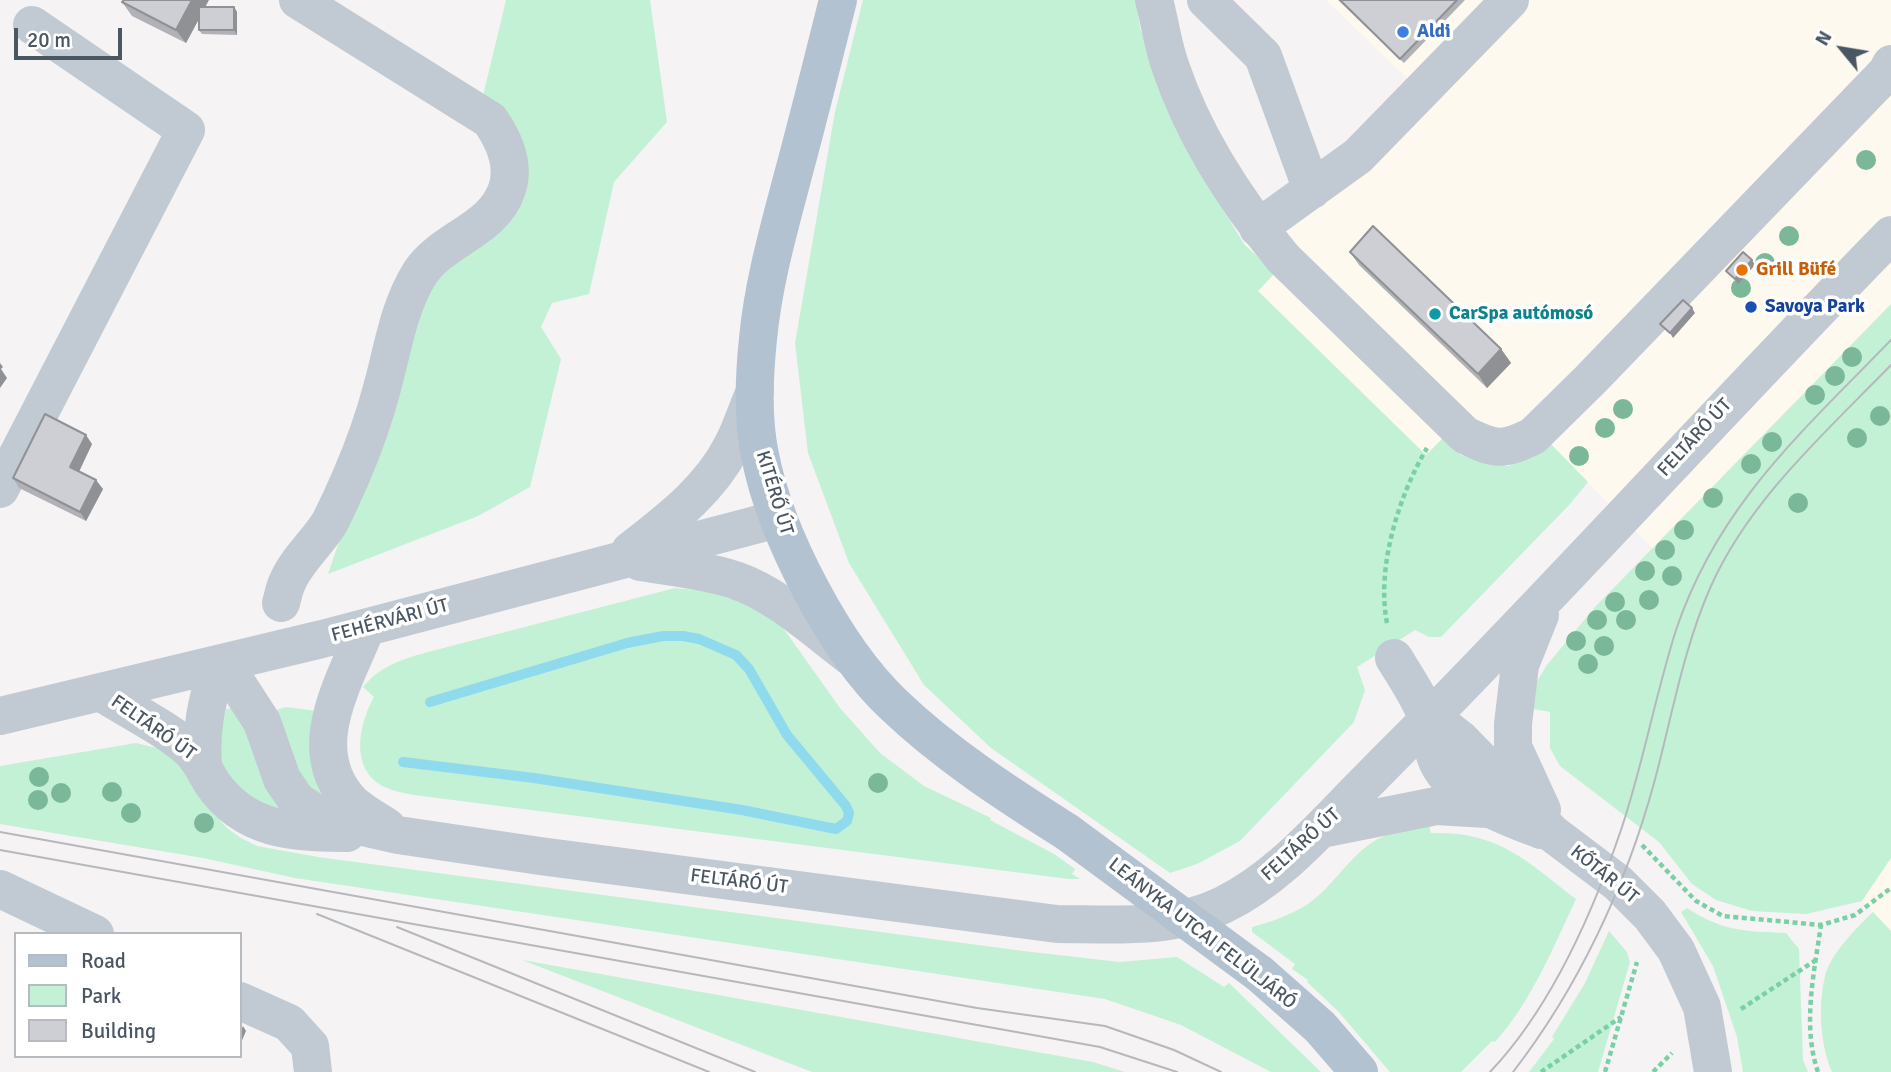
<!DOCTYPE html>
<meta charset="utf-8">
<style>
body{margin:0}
#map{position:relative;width:1891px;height:1072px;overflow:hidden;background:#f5f3f3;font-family:Signika,sans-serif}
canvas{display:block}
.legend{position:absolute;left:14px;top:932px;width:228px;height:126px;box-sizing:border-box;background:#fff;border:2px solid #b7bbc0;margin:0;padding:9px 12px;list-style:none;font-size:21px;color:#4a5661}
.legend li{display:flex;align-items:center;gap:14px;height:35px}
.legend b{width:35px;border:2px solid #b7bbc0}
.north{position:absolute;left:1807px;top:14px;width:70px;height:70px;-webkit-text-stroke:5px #fff;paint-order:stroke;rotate:300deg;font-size:19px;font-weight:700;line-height:28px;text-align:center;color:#4a5661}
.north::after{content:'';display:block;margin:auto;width:24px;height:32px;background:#4a5661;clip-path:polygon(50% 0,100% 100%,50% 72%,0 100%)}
.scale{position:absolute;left:14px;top:28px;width:108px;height:32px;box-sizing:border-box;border:4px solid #4a5661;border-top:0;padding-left:9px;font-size:21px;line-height:24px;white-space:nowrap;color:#4a5661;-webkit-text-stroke:5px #fff;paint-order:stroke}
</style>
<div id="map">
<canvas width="1891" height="1072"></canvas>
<ul class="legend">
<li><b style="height:9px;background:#b3c2d1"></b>Road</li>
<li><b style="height:19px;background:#c3f1d5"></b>Park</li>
<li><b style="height:19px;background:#cdcfd5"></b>Building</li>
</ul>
<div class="north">N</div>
<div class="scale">20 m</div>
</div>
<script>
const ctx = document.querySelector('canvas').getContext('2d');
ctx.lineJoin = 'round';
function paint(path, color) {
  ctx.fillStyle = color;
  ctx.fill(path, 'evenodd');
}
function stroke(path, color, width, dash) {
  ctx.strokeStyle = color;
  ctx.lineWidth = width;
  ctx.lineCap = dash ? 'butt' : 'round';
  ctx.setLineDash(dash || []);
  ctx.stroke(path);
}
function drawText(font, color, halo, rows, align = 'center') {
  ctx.font = font + ' Signika,sans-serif';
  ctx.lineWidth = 7;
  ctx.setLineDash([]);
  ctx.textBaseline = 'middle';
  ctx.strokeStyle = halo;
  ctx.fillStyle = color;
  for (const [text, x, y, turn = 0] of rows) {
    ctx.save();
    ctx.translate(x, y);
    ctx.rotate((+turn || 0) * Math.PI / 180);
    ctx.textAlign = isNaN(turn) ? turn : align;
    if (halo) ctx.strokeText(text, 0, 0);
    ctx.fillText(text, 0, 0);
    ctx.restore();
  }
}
const commercial = new Path2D(`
 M1326,0H1891V304L1653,549L1548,442L1508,466L1461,455H1426L1258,291L1244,244L1413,84Z
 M1891,858V931L1862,900Z`);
const green = new Path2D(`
 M506,0H650L667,122L614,182L589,294L552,303L541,327L561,359L530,487L478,516L328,574L428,283L517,190L482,100Z
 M863,0H1136L1140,28L1186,148L1244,244L1275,273L1258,291L1426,455L1443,438L1461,455L1508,466L1548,441L1588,482L1570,504L1441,637H1429L1415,630L1357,667L1365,690L1354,722L1240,841L1197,864L1170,873L991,748L924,685L849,563L808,453L795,343L835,112Z
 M1891,304V858L1862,901L1806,914L1752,911L1716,900L1692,884L1659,842L1560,766L1550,748V712L1528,708L1532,689L1547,665L1595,607Z
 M675,588L726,593L781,625L840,708L880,753L924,786L991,818L990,820L1054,854L1075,869L1072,874L1080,879H1069L414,795C405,793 396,792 387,788C349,772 358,726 374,697L363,687C381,665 405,658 432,651Z
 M286,707L317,711L324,802L300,777L273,711Z
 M232,708L237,711L290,814H263L223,769L218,742L226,709Z
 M136,743L165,750L177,758L210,809L227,828L241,838L257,846L318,857L1023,951L1120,962L1177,957L1224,987L1229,983L1321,1072H1271L1181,1025L1105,999L295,878L203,858L0,824V766Z
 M1428,822L1431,833C1499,831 1525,860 1576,899C1554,946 1530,1004 1495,1042L1492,1041L1461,1072H1390L1338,1011L1307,982L1308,980L1292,969L1295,964L1252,932V927C1271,922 1291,915 1308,904C1332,887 1347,860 1371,843C1388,832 1409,828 1428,822Z
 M1687,908C1724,932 1744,931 1786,933L1799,949L1803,1060L1808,1072H1743L1737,1037L1713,966L1681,912Z
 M1873,912L1891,931V1072H1832C1820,1044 1818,1006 1825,976C1830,955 1857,927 1873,912Z
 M1609,931L1627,952L1630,962L1598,1072H1529L1554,1039L1552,1037L1585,983Z
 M522,960L1093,1062L1125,1072H812Z`);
const stream = new Path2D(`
 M403,762L534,778L742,810L836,829L847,821L849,813L846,806L787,735L749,669L736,655L699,639L683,636H663L627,643L430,702`);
const path = new Path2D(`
 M1387,623C1376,567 1399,495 1427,448
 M1642,845L1696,901L1723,916L1821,925L1855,915L1891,888
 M1741,1009L1816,960
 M1541,1072L1621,1017
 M1605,1072L1637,962
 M1653,1072L1672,1053
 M1818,1072C1802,1026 1814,973 1821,925`);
const minor = new Path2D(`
 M1154,0C1160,22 1163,47 1171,68C1195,139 1236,201 1283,258L1465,435C1495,450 1503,451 1533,436L1590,380L1887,72L1891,64
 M1206,0L1263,56L1312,190
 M1258,228L1358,156L1510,0
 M0,489L186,130L32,25
 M630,551C668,521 709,491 732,446C741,429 747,409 755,391
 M640,562C672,567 704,570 735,580C778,595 815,630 851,657
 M281,603C283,597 284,589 287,583C295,562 318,542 330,522C337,508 344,493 350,479C363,449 374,419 382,388C393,349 398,308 420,273C442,239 494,230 507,189C515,165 504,140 490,120L298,0
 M1540,615L1520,665L1513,724V747L1542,810
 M366,628C344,683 301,751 352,803C362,812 376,820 387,827
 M1394,658C1405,676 1422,701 1428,721C1432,735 1431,749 1438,763C1457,800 1505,816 1541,830
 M217,665L238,685L262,722L282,779L297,801L323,818L398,835L540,856L1057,924C1112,924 1172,930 1223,905C1270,882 1307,843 1343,806C1372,776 1401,747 1430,718C1586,559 1735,394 1891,235
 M102,693C127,709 173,732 192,752C201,761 205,772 212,783C246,832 294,832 347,833
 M0,716L322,639L778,519
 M1427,720L1447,729L1461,740L1553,834L1618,883L1650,915L1676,950L1702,1007L1713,1072
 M203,764C200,727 208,700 217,665
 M1321,829L1436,806L1487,809
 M0,889L95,934
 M240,1001L289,1023L310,1046L313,1072`);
const major = new Path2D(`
 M838,0C823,60 808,120 792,179C778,232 763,285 758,339C754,377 752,418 760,455C775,534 835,649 893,704C945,754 1007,794 1067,832
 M1260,974L1320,1027L1359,1072`);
const tram = new Path2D(`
 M0,832L977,1008L1105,1026L1174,1050L1221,1072
 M0,850L1100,1047L1177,1072
 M317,914L709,1072
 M397,927L755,1072
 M1490,1072C1550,1009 1593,912 1621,830C1643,765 1655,696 1676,630C1718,505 1802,432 1891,340
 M1513,1072C1578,988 1626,886 1654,783C1672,717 1683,649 1711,586C1750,499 1826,432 1891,365`);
const majorBridge = new Path2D(`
 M1067,832L1260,974`);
const trees = [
 [1866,160],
 [1789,236],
 [1765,263],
 [1741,288],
 [1852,357],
 [1835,376],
 [1815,395],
 [1623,409],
 [1880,416],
 [1605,428],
 [1857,438],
 [1772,442],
 [1579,456],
 [1751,464],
 [1713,498],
 [1798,503],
 [1684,530],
 [1665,550],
 [1645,571],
 [1672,576],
 [1649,600],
 [1615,602],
 [1597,620],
 [1626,620],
 [1576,641],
 [1604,646],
 [1588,664],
 [39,777],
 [878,783],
 [112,792],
 [61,793],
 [38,800],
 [131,813],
 [204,823]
];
const wall = new Path2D(`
 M1338,0H1465L1404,63Z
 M122,2L205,7H234L237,12V35L202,34L199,30V19L186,43L132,16Z
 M1350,252L1501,349L1511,363L1487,388L1359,265Z
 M92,444L79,471L103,489L86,521L19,488L13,478Z`);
const shadedWall = new Path2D(`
 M192,0H209L186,43L176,30Z
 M234,7L237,12V35L234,30Z
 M1752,260L1755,265L1738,284L1735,279Z
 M1692,308L1695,313L1673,338L1670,333Z
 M1501,349L1511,363L1487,388L1478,374Z
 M0,363L3,367L1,369L7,378L0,388Z
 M86,435L92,444L77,476L70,467Z
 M96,480L103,489L86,521L80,512Z
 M243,1026L246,1031L240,1045V1033Z`);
const building = new Path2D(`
 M124,0H192L176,30L122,2Z
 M1340,0H1457L1400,59Z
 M199,7H234V30H199Z
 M1373,226L1501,349L1478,374L1350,252Z
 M1743,252L1752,260L1735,279L1726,271Z
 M1683,300L1692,308L1670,333L1660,324Z
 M45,414L86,435L70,467L96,480L80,512L13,478Z`);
const markers = [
 [1403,32,7,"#3f7fe0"],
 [1742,270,7,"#e8710a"],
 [1751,307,7,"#1a4fb4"],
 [1435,314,7,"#0f9aa8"]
];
const shopNames = [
 ["Aldi",1417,32]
];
const foodNames = [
 ["Grill Büfé",1756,270]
];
const transitNames = [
 ["Savoya Park",1765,307]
];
const cultureNames = [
 ["CarSpa autómosó",1449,314]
];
const streetNames = [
 ["FELTÁRÓ ÚT",1695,438,-47],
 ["KITÉRŐ ÚT",774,493,73],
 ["FEHÉRVÁRI ÚT",390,621,-15],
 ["FELTÁRÓ ÚT",153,728,35],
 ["FELTÁRÓ ÚT",1301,845,-42],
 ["KŐTÁR ÚT",1604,875,39],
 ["FELTÁRÓ ÚT",739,882,7],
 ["LEÁNYKA UTCAI FELÜLJÁRÓ",1202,934,38]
];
paint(commercial, '#fdf9ef');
paint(green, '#c3f1d5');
stroke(stream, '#90daee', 10);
stroke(path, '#7ad0a6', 4.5, [5, 3.5]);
stroke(minor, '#c1cad2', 38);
stroke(major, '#b3c2d1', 38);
stroke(tram, '#b5b8bd', 2);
stroke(majorBridge, '#b3c2d1', 38);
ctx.fillStyle = '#7bb799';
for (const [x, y] of trees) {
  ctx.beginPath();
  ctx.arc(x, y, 10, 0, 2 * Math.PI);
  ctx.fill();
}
paint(wall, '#b0b2b7');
paint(shadedWall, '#909195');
paint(building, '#cdcfd5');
stroke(building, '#909195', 2);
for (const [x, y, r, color] of markers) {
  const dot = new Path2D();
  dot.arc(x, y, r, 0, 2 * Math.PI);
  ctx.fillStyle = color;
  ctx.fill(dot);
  stroke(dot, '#fff', 2.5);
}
drawText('bold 19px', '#366cbe', '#fff', shopNames, 'left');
drawText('bold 19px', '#c56008', '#fff', foodNames, 'left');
drawText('bold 19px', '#164399', '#fff', transitNames, 'left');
drawText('bold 19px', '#0d838f', '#fff', cultureNames, 'left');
drawText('19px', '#4a5661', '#fff', streetNames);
</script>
